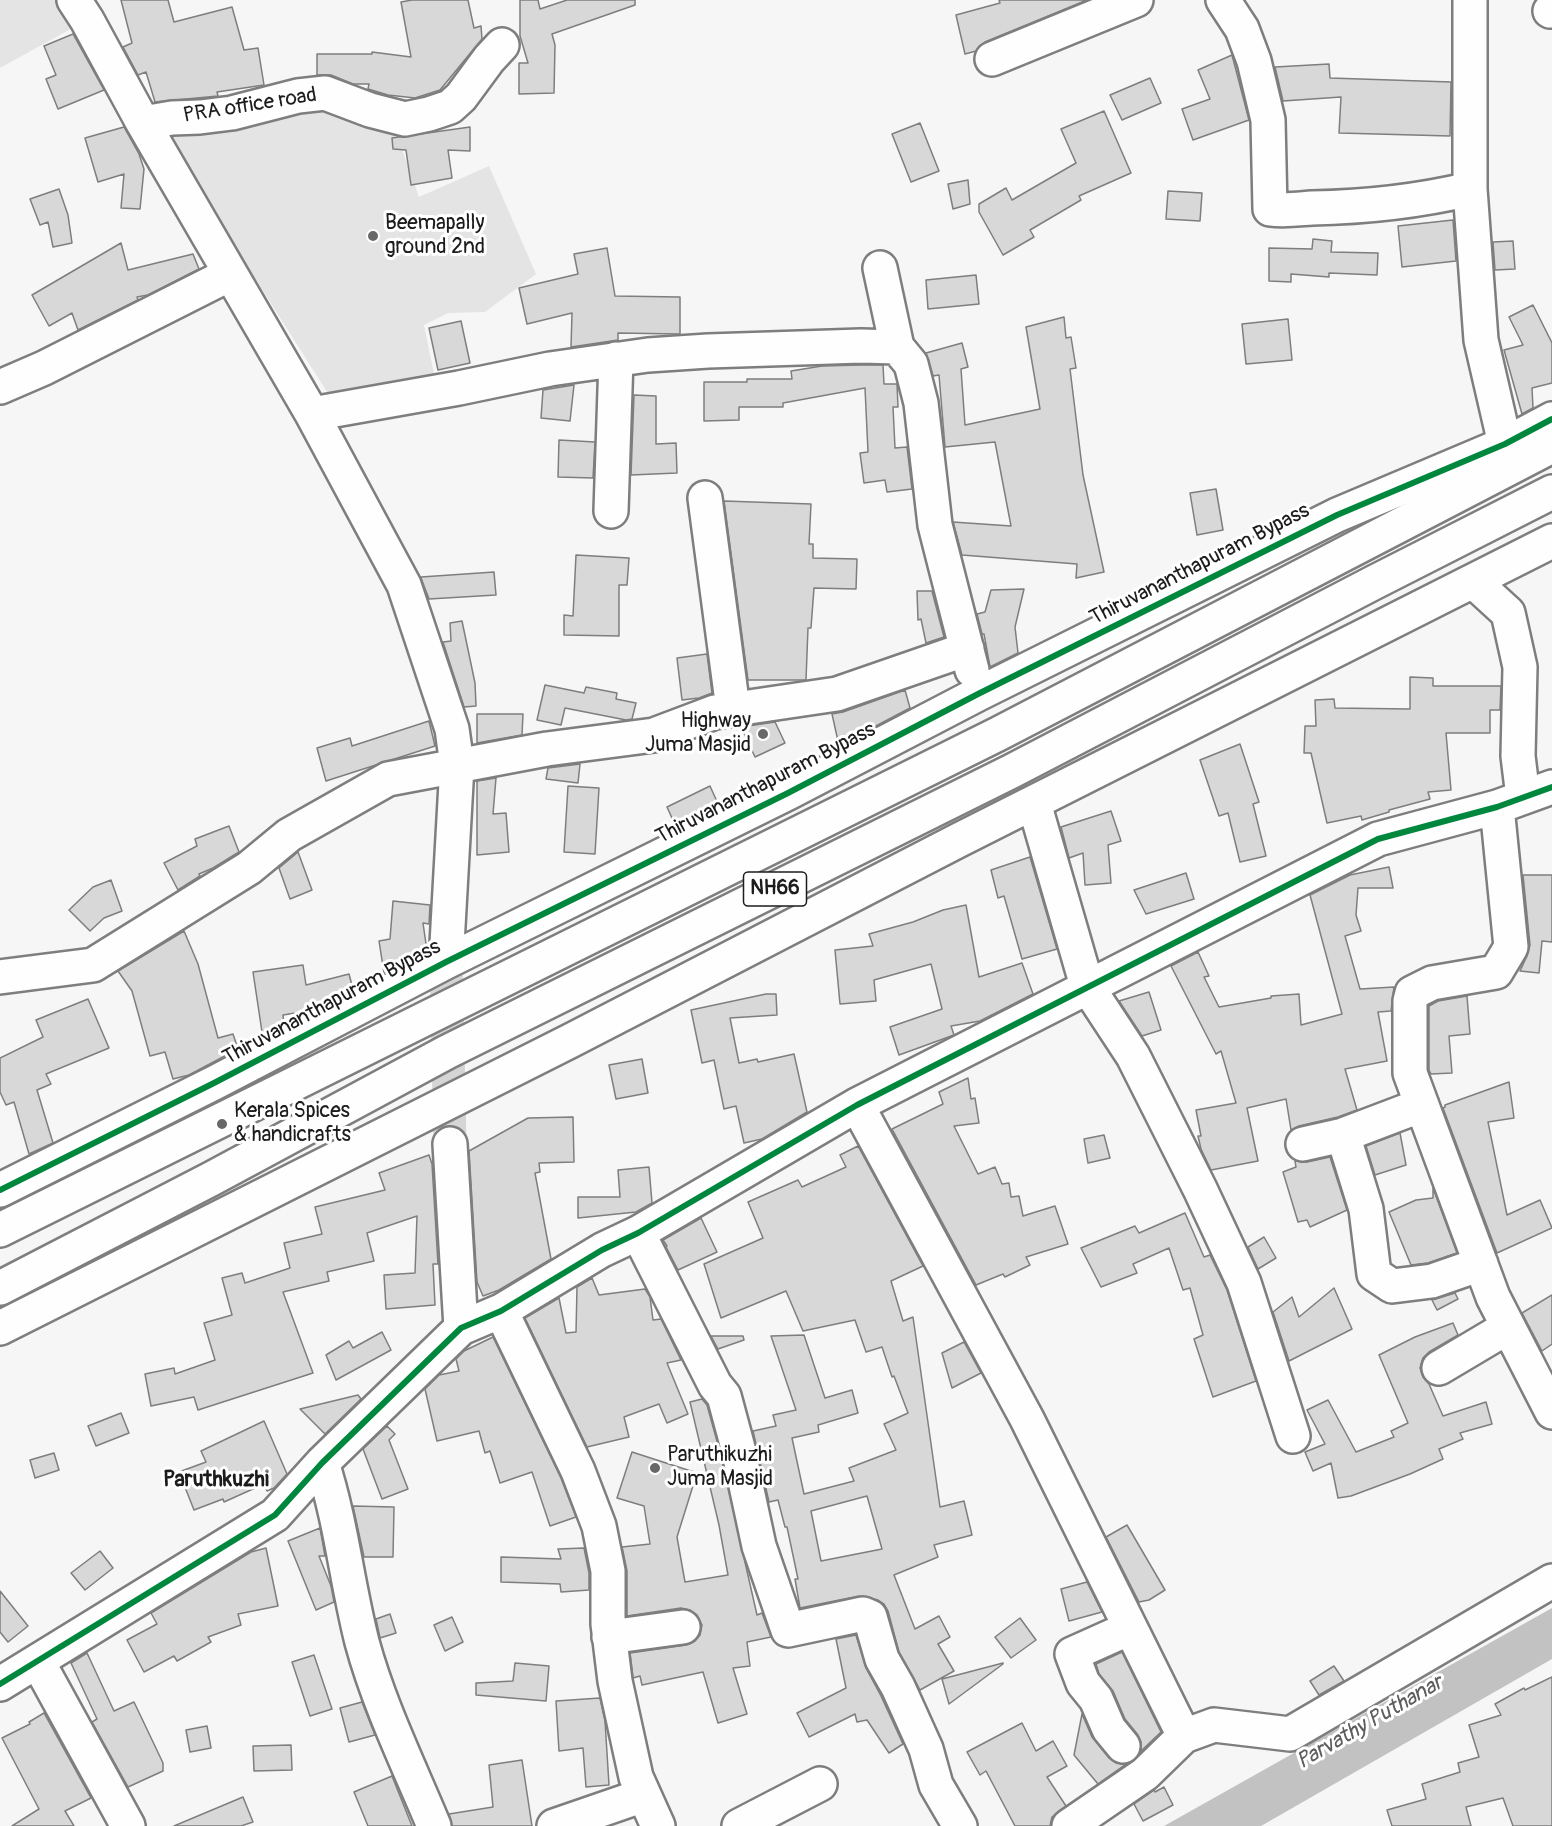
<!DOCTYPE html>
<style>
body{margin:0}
canvas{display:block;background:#f6f6f6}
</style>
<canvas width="1552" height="1826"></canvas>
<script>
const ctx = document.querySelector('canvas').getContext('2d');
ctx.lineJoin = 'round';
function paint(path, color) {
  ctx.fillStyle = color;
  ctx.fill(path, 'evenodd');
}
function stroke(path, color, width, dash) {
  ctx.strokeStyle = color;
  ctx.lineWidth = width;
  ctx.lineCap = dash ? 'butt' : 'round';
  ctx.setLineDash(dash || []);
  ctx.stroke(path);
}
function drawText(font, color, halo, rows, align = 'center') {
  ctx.font = font + ' Pangolin,sans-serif';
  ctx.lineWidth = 6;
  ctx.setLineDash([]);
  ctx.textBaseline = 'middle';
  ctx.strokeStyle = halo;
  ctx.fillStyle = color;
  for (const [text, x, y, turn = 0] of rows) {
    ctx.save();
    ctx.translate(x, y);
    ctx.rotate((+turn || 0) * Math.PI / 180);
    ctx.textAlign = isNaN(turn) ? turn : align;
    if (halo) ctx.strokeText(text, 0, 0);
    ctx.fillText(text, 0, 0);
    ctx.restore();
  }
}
const green = new Path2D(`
 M0,0H76L87,20L0,68Z
 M272,108L353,112L398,138L419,197L489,166L536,274L485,312L448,313L424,325L434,374L329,395L161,130Z`);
const water = new Path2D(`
 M1552,1608V1659L1261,1826H1164Z`);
const building = new Path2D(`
 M121,0H168L174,22L232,7L244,50L258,48L264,85L217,92L218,96L155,102L146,72L138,75L123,47L132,43Z
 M412,0H468L474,28L481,26L482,39L440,90L415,98L388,95L368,89L369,84H353L331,75H317V54H372V52L411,57L401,2Z
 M520,0H538L540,9L567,0H635V5L552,34L555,45L554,93L519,94V63H528L520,36Z
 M999,0H1087L985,42L976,51L965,54L956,15L1000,3Z
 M73,34L104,90L58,109L46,79L56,75L44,46Z
 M1232,55L1249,120L1193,140L1182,109L1210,99L1198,70Z
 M1329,64L1330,78L1451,82L1450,136L1339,133L1341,97L1283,101L1275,67Z
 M1150,78L1161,103L1122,120L1110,95Z
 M1104,111L1131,173L1079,196L1081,200L1030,230L1034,237L1003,255L979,212V204L1006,188L1012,200L1076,163L1061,129Z
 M920,123L939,171L911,182L892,134Z
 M124,127L139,154L144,169L140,209L121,208L124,174L98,182L85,138Z
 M470,127V151L448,150L452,178L411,185L406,150L393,149L392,138Z
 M968,180L970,204L953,209L948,184Z
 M59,189L68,215L72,243L53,247L48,222L40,225L30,199Z
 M1168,191L1202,193L1200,221L1166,219Z
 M1453,220L1456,261L1402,267L1398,226Z
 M1313,239L1332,241L1331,252L1378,253L1377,275L1329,273V277L1291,274V282L1269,281V248L1312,249Z
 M1513,241L1515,269L1495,270L1493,242Z
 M121,243L128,270L193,254L199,269L148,295L137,297L138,300L78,330L72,313L49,326L32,295Z
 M607,248L615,296L680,297V334L618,333V340L571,347L572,313L527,324L519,288L578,274L574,254Z
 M976,275L979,304L928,309L926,280Z
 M1533,305L1552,343V383L1532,388L1533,408L1522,414L1504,350L1523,345L1509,317Z
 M1064,317L1066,338L1071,337L1076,368L1070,369L1083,475L1104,572L1076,578L1077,564L962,555L953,522L1011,526L995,442L945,447L939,375L933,376L926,353L962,343L968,367L961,369L965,425L1040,409L1026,327Z
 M1288,319L1292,360L1246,364L1242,324Z
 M461,321L470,363L438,370L429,328Z
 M861,365H883L884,384H897L898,407H893L895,448L907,447L912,489L887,492L885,480L864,483L860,453L868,452L865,388L783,403V407H739V420L704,421V382H747V379H792L791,371L822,366Z
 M574,385L570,421L541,418L543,390Z
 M634,395L656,396V444L676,443L677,473L631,475Z
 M559,440L595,442L593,478L558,477Z
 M1216,489L1223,530L1197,535L1190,493Z
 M724,501L811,504L809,544H813V558L857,559L856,589L814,588L811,628H808L806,680H748Z
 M576,555L629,558L627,585H619V636L564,635V615L573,616Z
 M494,572L496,595L429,599L421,578V577Z
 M1024,589L1015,627L1018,653L990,667L984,634H982L977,614L985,612L991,590Z
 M917,591H932L944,637L926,643L921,619L918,620Z
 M462,621L475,683L476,706L464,707L443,642L451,641L450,623Z
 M707,654L712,693L699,698L682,700L677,658Z
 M1410,677L1433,678V686H1501L1500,710H1490V733H1446L1451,790L1428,792L1430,799L1389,810V812L1362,820L1361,816L1327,823L1311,753H1304L1305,726H1316L1315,700L1334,699L1335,708L1410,709Z
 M545,685L584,693L586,687L617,693L616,699L636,703L632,719L626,720L565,708L561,725L537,720Z
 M905,690L910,708L857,736L838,741L832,714L843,712Z
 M477,714H523L522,735L477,743Z
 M429,721L435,746L326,781L317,748L350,738L352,746Z
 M775,722L785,743L755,757L741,727Z
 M1240,744L1259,802L1253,804L1266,856L1240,862L1228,813L1219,816L1200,760Z
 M580,764L578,783L546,779L548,768Z
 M496,778L493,814L506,813L509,852L477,855V781Z
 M568,786L599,788L595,854L564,852Z
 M710,786L719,806L676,827L667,807Z
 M1111,811L1121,841L1108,845L1111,883L1085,885L1083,853L1069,858L1061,827Z
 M229,826L239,852L213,868L199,874L200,876L178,890L164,863L197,846L195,839Z
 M298,852L312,890L290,899L279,868Z
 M1030,857L1057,949L1022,959L1004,896L998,898L991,870Z
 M1389,867L1393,888H1358L1356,915L1361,931L1345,936L1360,989L1394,987L1391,1011L1378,1012L1387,1061L1345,1069L1357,1110L1338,1117L1299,1126L1291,1130L1286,1099L1247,1108L1258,1161L1211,1170L1201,1149L1198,1136H1201L1196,1110L1236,1103L1221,1051L1216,1054L1171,966L1198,952L1209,976L1204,977L1219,1007L1271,998V996L1299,994L1301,1025L1342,1014L1310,895L1350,875Z
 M1186,873L1194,899L1146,914L1134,890Z
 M1523,875H1552V942L1542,941L1539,973L1520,971L1527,956L1530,945Z
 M111,880L122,911L104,918L90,931L69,910L93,887Z
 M393,901L430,905L429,924L423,923L427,951L417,956L408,957L409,960L384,973L379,941L390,939Z
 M966,905L979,977L1022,963L1033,994L980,1021L951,1026L954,1035L899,1055L890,1027L942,1009L931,964L874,980L876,1001L840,1004L835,950L873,946L869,934L913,922L943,910Z
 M184,931L198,964L218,1038L233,1034L238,1049L189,1075L173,1079L165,1052L150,1056L132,991L118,971Z
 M303,965L306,985L349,974L353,989L314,1010L283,1015L284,1025L275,1030L262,1032L253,972Z
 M1149,992L1161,1030L1142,1036L1119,1001Z
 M766,994H776L777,1015L730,1018L739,1063L757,1059L758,1062L794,1054L807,1112L762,1139L744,1143L736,1106L724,1109L714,1060L702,1063L691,1010Z
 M1467,996L1470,1034L1449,1036L1452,1073L1431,1074L1429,1070V1006L1438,1001Z
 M88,999L109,1048L46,1074L51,1084L37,1090L53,1143L29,1154L14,1102L6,1105L0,1092V1058L43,1037L36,1020Z
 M642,1059L648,1093L616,1099L609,1065Z
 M968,1078L971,1099L975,1098L979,1123L954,1126L978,1174L995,1167L1002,1184L1009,1183L1011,1197L1019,1196L1023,1216L1055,1206L1068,1244L1026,1257L1030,1265L1005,1277L1003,1274L976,1285L892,1129L943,1104L939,1092Z
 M1509,1082L1514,1118L1488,1122L1507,1215L1540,1200L1552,1228L1497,1253L1443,1108L1445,1107V1105Z
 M573,1117L574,1162L539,1163L540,1172L535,1173L551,1259L499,1290L483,1296L477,1282L469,1151L528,1118Z
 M1400,1133L1406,1165L1375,1175L1366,1146Z
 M1104,1135L1110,1158L1088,1163L1084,1139Z
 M858,1146L923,1266L891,1281L903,1321L913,1317L940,1507L964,1501L972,1535L934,1545L938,1557L894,1575L915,1629L939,1616L950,1637L938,1644L954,1671L920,1690L899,1652L888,1611L884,1604L878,1600L859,1596L800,1608L795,1579H798L787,1527H785L778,1500L769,1502L753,1431L776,1426L773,1415L796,1410L771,1336L804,1335L825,1398L852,1390L858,1413L818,1425L819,1432L792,1438L804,1494L854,1481L849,1468L896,1450L884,1424L908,1413L894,1376L892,1377L882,1347L866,1352L855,1320L803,1331L786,1291L721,1318L704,1264L763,1238L748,1202L798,1180L802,1187L846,1167L840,1155ZM867,1496L882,1549L821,1561L811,1511Z
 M429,1155L432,1164L438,1264H433L435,1305L386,1309L384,1275L415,1273L417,1216L367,1233L374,1261L327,1272L329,1281L283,1292L313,1373L198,1410L194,1397L151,1406L145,1374L174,1368L175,1374L215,1360L204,1323L232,1315L222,1278L242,1273L245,1283L290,1268L284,1243L322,1234L315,1207L385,1190L379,1173Z
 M1330,1157L1347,1210L1310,1227L1307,1220L1298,1222L1283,1172L1296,1167L1295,1161L1307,1162Z
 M649,1167L652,1203L636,1212L578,1218V1197H620L618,1170Z
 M1433,1188L1457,1253L1428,1263L1411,1265L1389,1212L1416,1200L1433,1198Z
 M1185,1213L1204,1257L1210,1255L1227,1290L1256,1381L1213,1397L1194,1339L1203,1335L1190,1288L1183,1290L1169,1248L1133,1264L1137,1273L1101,1287L1081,1248L1135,1226L1139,1233Z
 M701,1218L717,1252L678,1270L666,1247L667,1246L663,1240Z
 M1264,1237L1276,1258L1258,1269L1248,1247Z
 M592,1278L599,1295L645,1289L650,1297L653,1320L661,1319L681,1360L667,1363L688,1414L667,1423L659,1404L624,1417L629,1437L587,1447L525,1318L559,1298L566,1333L576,1332L577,1287Z
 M1334,1288L1352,1329L1289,1361L1273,1312L1292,1297L1299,1317Z
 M1455,1293L1458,1299L1437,1310L1432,1300Z
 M1552,1295V1344L1542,1351L1522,1313Z
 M1453,1323L1458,1335L1429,1352L1423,1358L1420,1368L1423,1377L1429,1384L1443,1416L1486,1402L1492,1424L1460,1433L1463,1439L1439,1449L1443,1459L1410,1474L1351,1496L1338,1498L1331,1463L1313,1471L1305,1452L1325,1444L1307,1410L1328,1400L1356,1452L1394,1437L1391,1431L1408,1423L1379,1355L1415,1337Z
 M382,1332L391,1350L336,1380L326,1355L349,1341L353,1348Z
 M711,1336H743L744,1340L718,1349Z
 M493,1337L561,1478L576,1517L550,1526L532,1472L500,1483L490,1451L485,1453L479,1431L437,1441L425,1389L439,1375L459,1371L456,1359L464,1351Z
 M964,1342L981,1373L952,1388L942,1353Z
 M358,1395L361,1399L325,1434L300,1409Z
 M702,1399L707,1405L720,1452L757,1615L762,1613L771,1637L747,1642L750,1666L733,1668L747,1714L718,1723L703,1672L642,1685L640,1676L633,1678L630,1653L686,1645L695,1641L700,1635L702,1625L697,1615L690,1610L681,1608L627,1616V1571L622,1547L650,1544L644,1506L617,1498L632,1452L697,1473L677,1537L685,1582L728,1575L719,1525L690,1402Z
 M121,1413L129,1433L96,1446L88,1426Z
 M264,1421L287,1474L274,1488L267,1491L264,1484L224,1502L223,1499L194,1510L179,1472L206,1462L201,1451Z
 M387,1426L395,1434L389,1440L408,1489L382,1499L363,1449Z
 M54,1453L59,1470L35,1478L30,1460Z
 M353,1506L394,1507L393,1557H364Z
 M1127,1525L1165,1590L1149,1600L1139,1602L1106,1537Z
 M320,1528L325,1556H319L331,1586L334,1602L316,1610L288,1541Z
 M266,1548L278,1606L238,1614L241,1625L208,1637L211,1642L177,1661L174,1656L144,1672L127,1640L157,1624L151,1613L251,1552Z
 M584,1548L589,1573V1590L561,1592L560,1584L501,1582V1557L561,1559L558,1549Z
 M100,1551L113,1568L85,1590L71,1573Z
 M1087,1582L1102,1612L1069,1621L1061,1589Z
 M0,1591L28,1626L8,1642L0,1632Z
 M390,1614L396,1633L380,1638L376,1619Z
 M452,1617L463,1642L445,1651L434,1625Z
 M1020,1618L1036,1640L1011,1658L995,1637Z
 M856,1635L866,1668L881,1696L903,1744L889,1753L867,1720L857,1722L855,1714L809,1737L797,1713L846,1688L836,1639Z
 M1122,1652L1161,1732L1141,1751V1742L1138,1735L1125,1719L1113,1691L1099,1674L1096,1664Z
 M87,1653L114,1711L134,1702L163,1763V1771L128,1787L92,1722L97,1719L71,1663Z
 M314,1655L332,1709L310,1716L292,1662Z
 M515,1663L549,1666L546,1701L476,1695V1683L513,1681Z
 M1003,1663V1664L949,1704L942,1679Z
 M1334,1666L1344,1681L1319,1695L1310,1681Z
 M1552,1677V1826H1513L1503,1798L1466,1807L1471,1826H1392L1387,1810L1426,1799L1422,1784L1460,1772L1458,1763L1479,1757L1469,1725L1501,1715L1495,1704L1524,1688L1525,1690Z
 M600,1698L605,1721L609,1785L586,1787L583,1748L559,1751L556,1701Z
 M362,1702L375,1735L349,1742L340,1708Z
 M44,1713L91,1798L65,1811L74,1826H12L39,1809L2,1738L30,1724L29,1722Z
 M1082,1714L1092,1737L1109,1758L1116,1763L1126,1764L1098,1784L1074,1755Z
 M1022,1723L1036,1751L1053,1741L1067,1766L1047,1777L1066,1806L1052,1817L1050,1826H1015L986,1771L980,1775L967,1752Z
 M207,1726L211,1748L190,1752L186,1730Z
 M291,1745L292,1770L254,1771L253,1746Z
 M522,1760L532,1826H452L449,1814L493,1807L489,1765Z
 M392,1776L412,1826H368L354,1792Z
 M1164,1787L1173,1805L1143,1821L1134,1804L1154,1790L1155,1792Z
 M243,1797L253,1822L241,1826H174Z`);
const minorTunnel = new Path2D(`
 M446,962L450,1144`);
const minor = new Path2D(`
 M74,0L87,20L143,123L312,414L404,585L452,729L457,765L446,962
 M1223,0L1242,29L1254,61L1268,120L1270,209C1284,211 1298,209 1312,208C1365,207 1419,201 1470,189L1481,340L1505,444
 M1470,0V189
 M1550,11L1552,10
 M992,59L1136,0
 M143,123L172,118L200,117L232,113L298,96L325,93L370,110L405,119L429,114L450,107L461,97L489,59L502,45
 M880,268L897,347
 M0,387L44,368L230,274
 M312,414L459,388L550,369L648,355L708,351L861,346L897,347L911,364L921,403L935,525L972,670
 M705,498L733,709
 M611,511L616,359
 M1473,581L1508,613L1520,667L1518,756L1523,797
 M1034,803L1087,986L1133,1056L1200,1189L1244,1283L1293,1436
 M1497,807L1511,947L1496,972L1432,983L1412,993L1410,1001V1073L1493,1297L1552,1412
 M0,977L93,965L249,868L289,835L388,779L547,749L654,735L715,712L837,694L967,649
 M857,1105L1027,1419L1184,1736L1214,1725L1290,1734L1552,1581
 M1343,1135L1366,1209L1374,1274L1392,1286L1432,1281L1481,1264
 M450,1144L461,1328
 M1303,1144L1343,1135L1422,1105
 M0,1190L214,1083L446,962L788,793L978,694L1337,515L1505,444L1552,419
 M638,1233L715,1385L724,1396L738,1448L759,1546L788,1630L863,1614L870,1617L882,1659L898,1687L926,1749L936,1785L960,1826
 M501,1311L578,1471L599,1526L608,1571V1624L615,1681L636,1777L658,1826
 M0,1328L570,1041L959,840L1552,541
 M1439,1368L1508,1327
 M322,1463C341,1521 347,1583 362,1642C379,1705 409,1766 434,1826
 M609,1637L683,1627
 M38,1662L128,1826
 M0,1684L275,1515L322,1463L461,1328L501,1311L602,1250L638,1233L857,1105L1378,839L1497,807L1552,787
 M1123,1746L1109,1729L1096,1699L1083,1683L1072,1654L1130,1628
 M554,1826L644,1795
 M739,1826L820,1784
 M1069,1826L1145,1774L1184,1736`);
const highway = new Path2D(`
 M0,1230L998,734L1552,446
 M0,1288L211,1179L447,1052L1012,771L1373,583L1552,492`);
const cycleway = new Path2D(`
 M0,1190L214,1083L446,962L788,793L978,694L1337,515L1505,444L1552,419
 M0,1684L275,1515L322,1463L461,1328L501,1311L602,1250L638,1233L857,1105L1378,839L1497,807L1552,787`);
const markers = [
 [373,236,6,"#686868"],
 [763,734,6,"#686868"],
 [222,1124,6,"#686868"],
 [655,1468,6,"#686868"]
];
const shields = [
 [775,889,63]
];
const shieldNames = [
 ["NH66",775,889]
];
const streetNames = [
 ["PRA office road",250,106,-9],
 ["Thiruvananthapuram Bypass",1200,565,-27],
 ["Thiruvananthapuram Bypass",766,784,-27],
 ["Thiruvananthapuram Bypass",332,1003,-28]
];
const poiNames = [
 ["Beemapally",385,224],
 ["ground 2nd",385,248],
 ["Highway",751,722,"right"],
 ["Juma Masjid",751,746,"right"],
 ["Kerala Spices",234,1112],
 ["& handicrafts",234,1136],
 ["Paruthikuzhi",667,1456],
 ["Juma Masjid",667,1480]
];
const neighbourhoodNames = [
 ["Paruthkuzhi",216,1480]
];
const waterNames = [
 ["Parvathy Puthanar",1370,1723,-30]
];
paint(green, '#e4e4e4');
paint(water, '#c2c2c2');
paint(building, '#d8d8d8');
stroke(building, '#7e7e7e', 1.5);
stroke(minorTunnel, '#d5d5d5', 33, [33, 16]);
stroke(minor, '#7e7e7e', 38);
stroke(highway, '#7e7e7e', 38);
stroke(minor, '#fefefe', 33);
stroke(highway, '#fefefe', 33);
stroke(cycleway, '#00873e', 6);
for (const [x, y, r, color] of markers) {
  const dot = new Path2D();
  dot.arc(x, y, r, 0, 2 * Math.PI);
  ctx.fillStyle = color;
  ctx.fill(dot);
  stroke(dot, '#fff', 2);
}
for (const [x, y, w] of shields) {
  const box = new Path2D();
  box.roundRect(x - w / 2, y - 17, w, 34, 4.5);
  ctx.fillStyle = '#fff';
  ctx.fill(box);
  stroke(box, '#1c1c1c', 1.5);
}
drawText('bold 20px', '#1c1c1c', null, shieldNames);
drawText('21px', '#1c1c1c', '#fff', streetNames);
drawText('21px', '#1c1c1c', '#fff', poiNames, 'left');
drawText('bold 22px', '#1c1c1c', '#fff', neighbourhoodNames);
drawText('italic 22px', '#5d5d5d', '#fff', waterNames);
</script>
